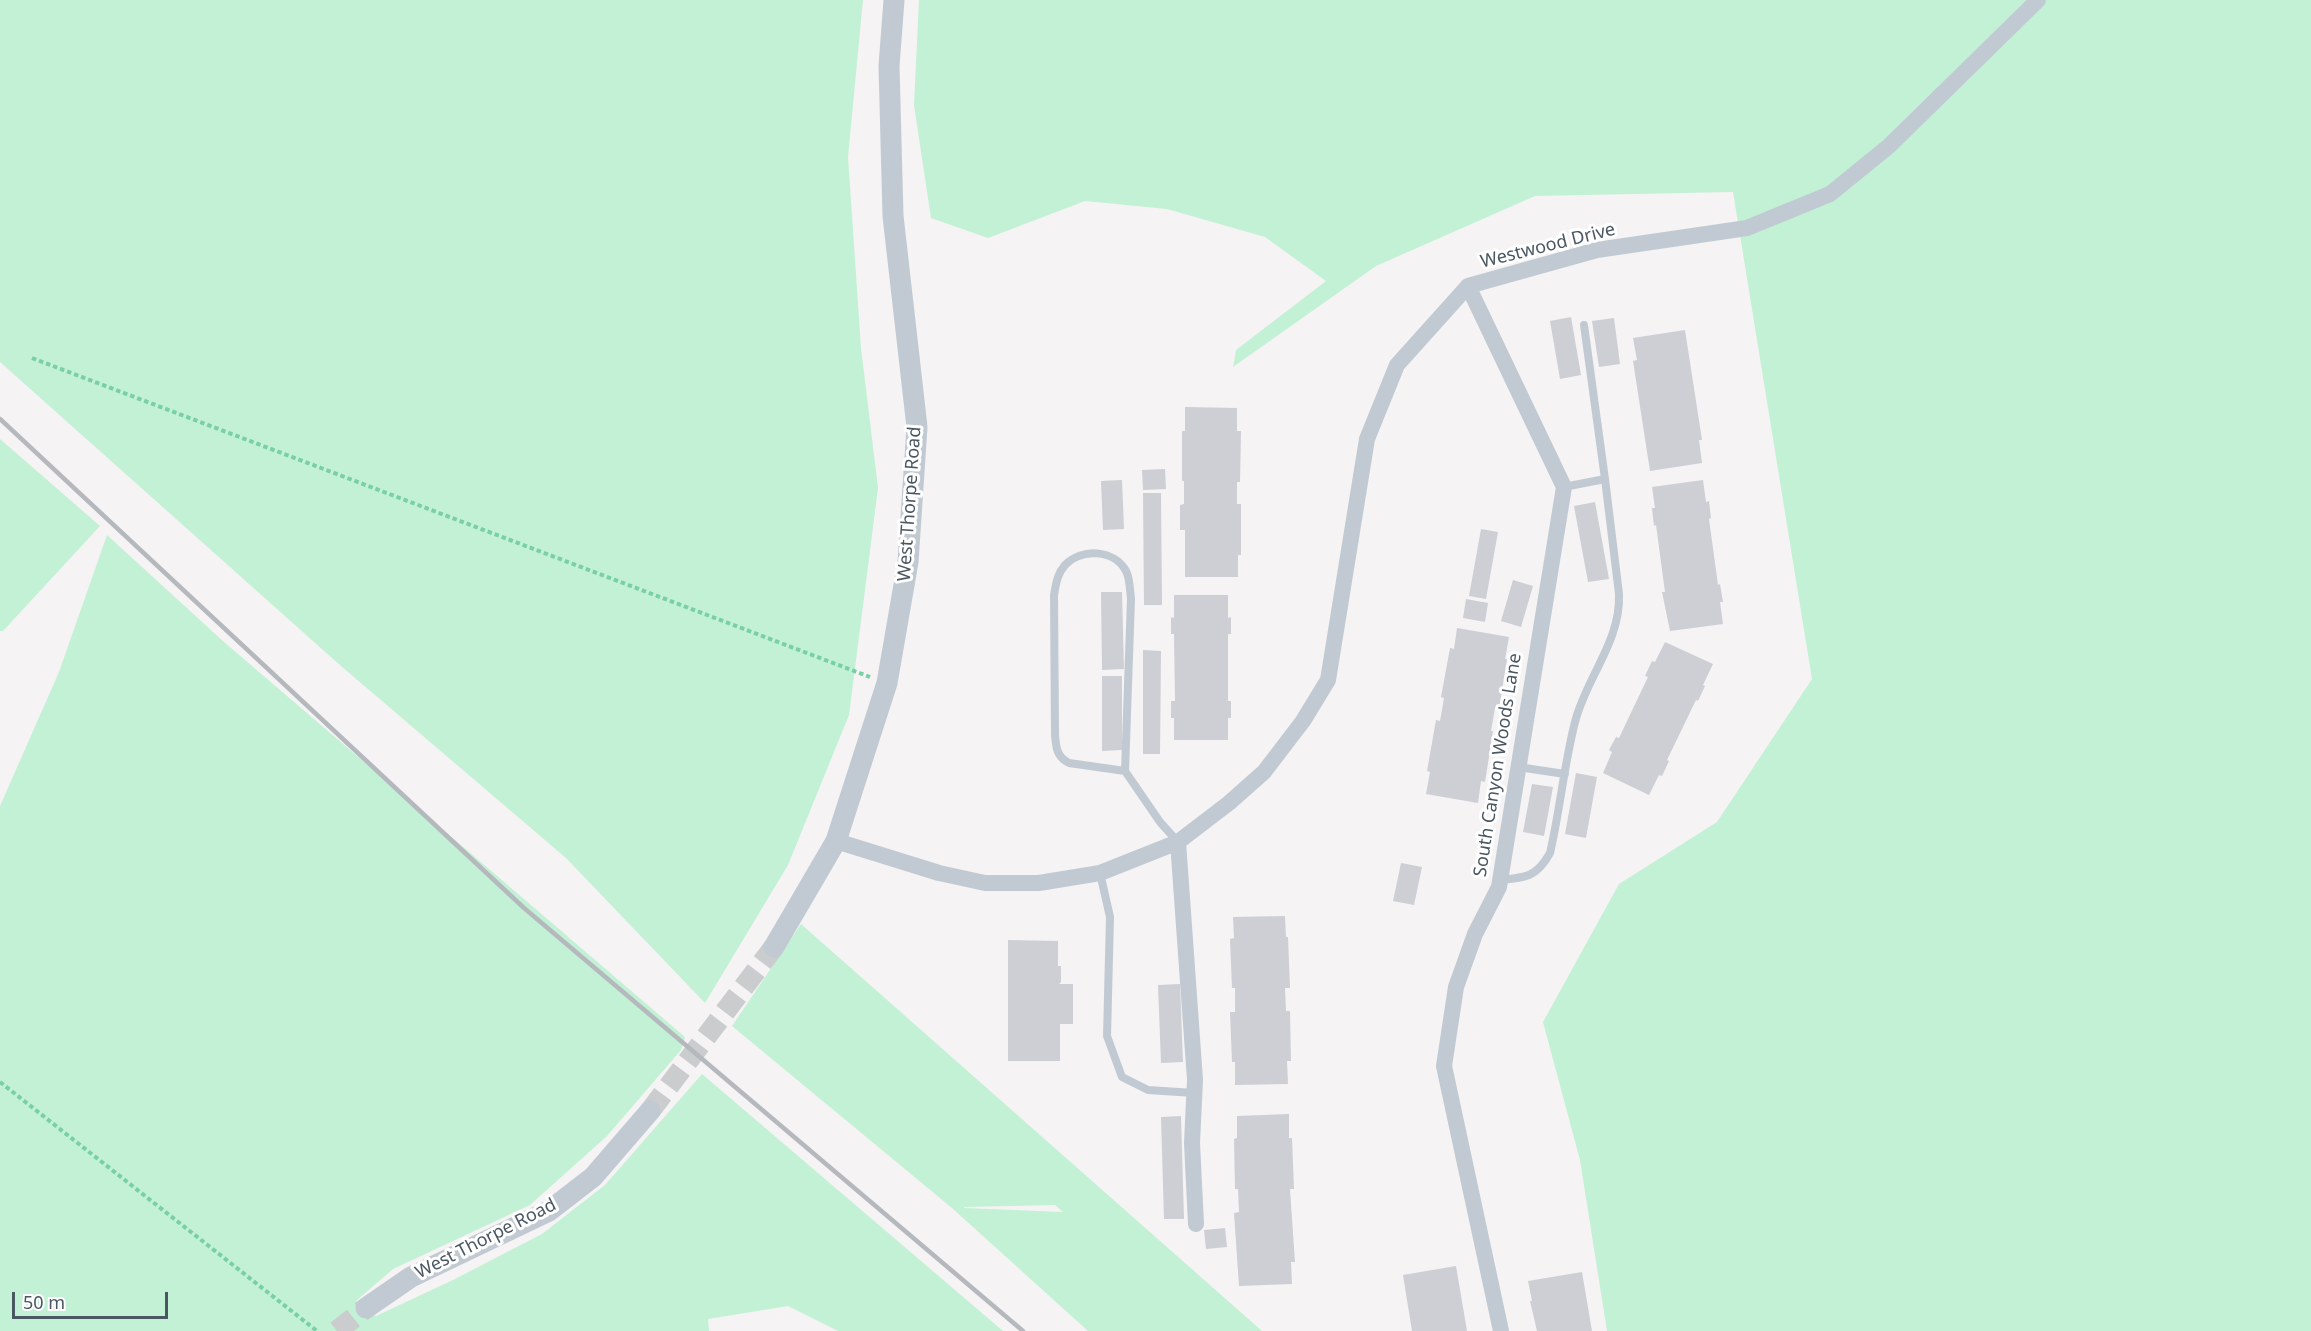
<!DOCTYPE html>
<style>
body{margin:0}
#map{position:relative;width:2311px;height:1331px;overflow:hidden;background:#f5f3f3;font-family:"Noto Sans",sans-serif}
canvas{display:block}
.scale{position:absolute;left:12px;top:1292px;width:156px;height:27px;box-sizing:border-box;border:3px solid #4a5661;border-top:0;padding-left:8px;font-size:18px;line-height:21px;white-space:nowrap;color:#4a5661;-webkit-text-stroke:4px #fff;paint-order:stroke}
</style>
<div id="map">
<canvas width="2311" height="1331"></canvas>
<div class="scale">50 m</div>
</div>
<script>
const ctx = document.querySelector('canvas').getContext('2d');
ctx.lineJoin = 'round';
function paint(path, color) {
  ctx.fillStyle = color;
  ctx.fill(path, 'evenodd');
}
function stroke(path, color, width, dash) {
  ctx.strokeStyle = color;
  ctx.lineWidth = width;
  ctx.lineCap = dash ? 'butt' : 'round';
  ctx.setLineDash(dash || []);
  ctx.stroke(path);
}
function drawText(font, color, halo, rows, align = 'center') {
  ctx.font = font + ' "Noto Sans",sans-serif';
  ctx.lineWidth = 6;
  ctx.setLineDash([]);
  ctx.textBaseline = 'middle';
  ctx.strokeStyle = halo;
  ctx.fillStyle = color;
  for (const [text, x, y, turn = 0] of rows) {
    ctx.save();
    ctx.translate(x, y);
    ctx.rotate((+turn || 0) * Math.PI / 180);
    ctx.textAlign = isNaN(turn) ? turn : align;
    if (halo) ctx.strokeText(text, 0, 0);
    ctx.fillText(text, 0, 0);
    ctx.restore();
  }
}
const green = new Path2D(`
 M0,0H863L848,157L861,348L878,488L849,715L788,865L705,1003L566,858L341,666L0,362Z
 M919,0H2311V1331H1607L1580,1160L1543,1022L1619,884L1717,822L1812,679L1733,192L1535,196L1376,266L1233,367L1236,350L1326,281L1265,237L1167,209L1085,201L988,238L931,218L914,105Z
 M0,439L100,526L3,631H0Z
 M107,535L224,642L685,1037L681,1050L607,1136L530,1205L393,1269L356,1301L376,1316L453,1280L542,1234L605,1185L702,1074L1003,1331H838L788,1306L708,1319L709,1331H0V806L59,672Z
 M801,924L1262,1331H1088L952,1208L732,1026ZM1055,1205L1063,1212L964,1208V1207Z`);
const building = new Path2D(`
 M1571,317L1581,375L1560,379L1550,321Z
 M1614,318L1620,364L1599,367L1592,321Z
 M1685,330L1702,440H1699L1702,463L1650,471L1633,361L1637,360L1633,338Z
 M1185,407L1237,408V431H1241L1240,482H1237V504H1241V555H1238V577H1185V530H1180V505L1184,504V481H1182V431H1185Z
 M1165,469L1166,489L1143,490L1142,470Z
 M1122,480L1124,529L1103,530L1101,481Z
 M1703,480L1706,502L1709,501L1711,518L1709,519L1718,585L1720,584L1723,602H1720L1723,624L1670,631L1662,592H1665L1656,525L1654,526L1652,508H1655L1652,487Z
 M1143,493H1161L1162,605H1144Z
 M1595,502L1609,579L1588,582L1574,506Z
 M1481,529L1498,532L1486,599L1469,596Z
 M1513,580L1533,586L1521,627L1501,621Z
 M1101,592H1122L1124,669L1102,670Z
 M1174,595H1228V618L1231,617V634H1228V701H1231V718H1228V740H1174V718H1171V701H1175L1174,634H1171V617L1174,618Z
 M1466,599L1488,603L1485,622L1463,618Z
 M1457,628L1509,637L1505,659H1507L1499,709L1495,708L1491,731H1493L1485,782L1481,781L1478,803L1426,794L1430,772L1427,771L1436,720L1440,721L1444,698L1441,697L1450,648L1454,649Z
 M1665,642L1713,664L1703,685L1705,686L1698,701L1696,700L1667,760L1669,761L1662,776L1659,775L1649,795L1603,773L1612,752L1609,750L1616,737L1619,738L1648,677L1645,676L1652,661L1655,662Z
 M1143,650L1161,651L1160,754H1143Z
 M1102,676H1122V750L1102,751Z
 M1576,773L1597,777L1586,838L1565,834Z
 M1532,784L1553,787L1544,836L1523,832Z
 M1401,863L1422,867L1414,905L1393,901Z
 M1285,916L1286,937H1288L1290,988H1285L1286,1011H1290L1291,1061H1287L1288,1084L1235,1085V1062H1232L1230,1012H1235V988H1232L1230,939L1234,938L1233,917Z
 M1008,940L1058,941V966H1061V982L1059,984H1073V1024H1060V1061H1008Z
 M1180,984L1183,1062L1161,1063L1158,985Z
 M1289,1114V1138H1292L1294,1189H1290L1295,1262H1291L1292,1284L1239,1286L1234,1213L1239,1212L1238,1189H1235L1234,1139L1237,1138V1116Z
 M1181,1116L1184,1219H1164L1161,1117Z
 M1225,1228L1227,1247L1206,1249L1204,1230Z
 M1456,1266L1467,1331H1412L1403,1275Z
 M1582,1272L1592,1331H1537L1530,1301H1532L1528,1281Z`);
const tertiaryTunnel = new Path2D(`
 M650,1111L774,947
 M337,1331L366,1308`);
const path = new Path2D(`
 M32,358L870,677
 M0,1082L317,1331`);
const service = new Path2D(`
 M1584,325L1605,479
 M1518,767L1565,774
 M1125,771L1069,763C1057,757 1056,748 1055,735L1054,595C1056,584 1057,574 1065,565C1081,548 1114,549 1126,571C1130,578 1130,591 1131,599L1125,771L1160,822L1178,842
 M1100,873L1110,917L1107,1036L1122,1077L1148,1090L1194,1093
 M1500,880C1525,878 1537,877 1550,853C1560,810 1564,765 1575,722C1586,678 1621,641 1619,594L1605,479L1564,487`);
const minor = new Path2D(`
 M1468,286L1564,487L1499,887L1475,934L1456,987L1444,1066L1501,1331
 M836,841L939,873L985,883H1039L1100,873L1178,842L1229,803L1264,772L1303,721L1328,680L1367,439L1397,365L1468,286L1597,250L1747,228L1830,194L1889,146L2038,0
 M1178,842L1195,1080L1192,1143L1196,1224`);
const tertiary = new Path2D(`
 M774,947L836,841L887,683L908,562L917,427L893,216L889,66L894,0
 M366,1308L411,1277L549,1211L593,1177L650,1111`);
const rail = new Path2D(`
 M0,419L524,908L1023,1331`);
const streetNames = [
 ["Westwood Drive",1548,246,-14],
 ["West Thorpe Road",910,504,-86],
 ["South Canyon Woods Lane",1498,765,-81],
 ["West Thorpe Road",486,1239,-27]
];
paint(green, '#c3f1d5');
paint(building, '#cdcfd5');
stroke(tertiaryTunnel, '#caccce', 21, [21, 10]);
stroke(path, '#7ad0a6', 4, [4.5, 3]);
stroke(service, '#c1cad2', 8);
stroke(minor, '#c1cad2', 16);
stroke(tertiary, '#c1cad2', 21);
stroke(rail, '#b5b8bd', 4.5);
drawText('18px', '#4a5661', '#fff', streetNames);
</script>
